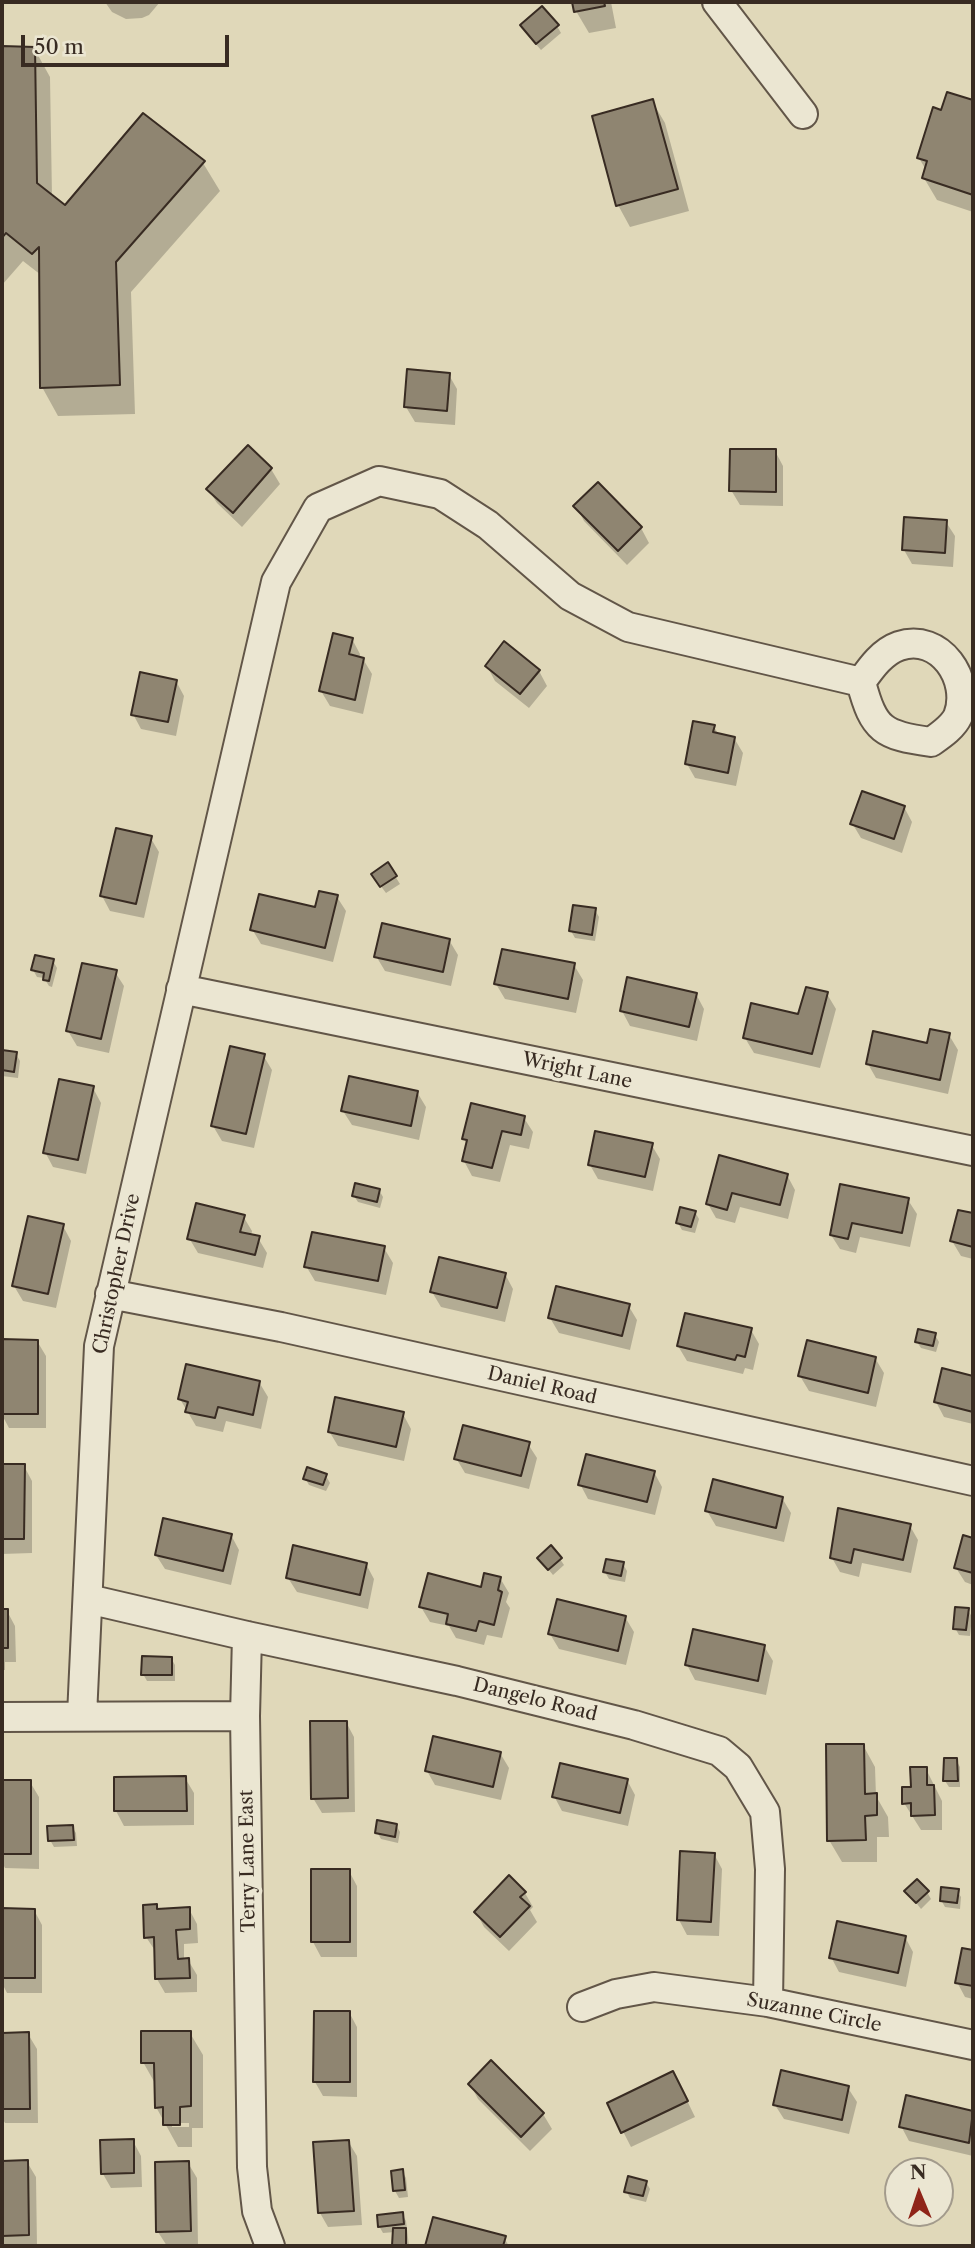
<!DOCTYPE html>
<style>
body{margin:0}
#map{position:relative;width:975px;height:2248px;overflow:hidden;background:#e0d8b9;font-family:"Libre Caslon Text",serif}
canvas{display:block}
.frame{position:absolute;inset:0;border:4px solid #382b22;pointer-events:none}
.north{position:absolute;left:884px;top:2157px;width:70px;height:70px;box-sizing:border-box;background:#ebe6d2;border:2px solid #a39b8c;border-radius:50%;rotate:358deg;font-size:19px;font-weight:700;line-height:28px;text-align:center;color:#382b22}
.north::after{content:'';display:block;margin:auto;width:24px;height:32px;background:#8f2418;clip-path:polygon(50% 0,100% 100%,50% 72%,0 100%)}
.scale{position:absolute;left:21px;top:35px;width:208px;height:32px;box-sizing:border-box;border:4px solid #382b22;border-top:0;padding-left:9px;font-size:21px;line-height:24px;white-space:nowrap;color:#382b22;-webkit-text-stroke:5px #ebe6d2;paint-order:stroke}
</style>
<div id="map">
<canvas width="975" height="2248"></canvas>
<div class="frame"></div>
<div class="north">N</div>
<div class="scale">50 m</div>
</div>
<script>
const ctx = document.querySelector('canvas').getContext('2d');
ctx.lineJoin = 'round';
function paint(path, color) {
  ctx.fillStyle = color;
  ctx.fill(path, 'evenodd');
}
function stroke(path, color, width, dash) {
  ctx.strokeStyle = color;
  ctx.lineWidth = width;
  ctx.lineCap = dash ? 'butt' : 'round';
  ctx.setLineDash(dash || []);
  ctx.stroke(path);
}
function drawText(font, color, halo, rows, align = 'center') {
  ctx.font = font + ' "Libre Caslon Text",serif';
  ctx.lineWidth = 7;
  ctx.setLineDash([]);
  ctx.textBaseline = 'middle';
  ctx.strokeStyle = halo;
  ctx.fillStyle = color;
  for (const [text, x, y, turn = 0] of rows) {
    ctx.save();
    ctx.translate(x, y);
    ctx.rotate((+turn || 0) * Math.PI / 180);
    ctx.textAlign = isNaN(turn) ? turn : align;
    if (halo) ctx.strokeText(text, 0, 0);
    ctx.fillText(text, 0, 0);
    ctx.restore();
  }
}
const shadow = new Path2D(`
 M105,2H160L149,15L142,18L126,19L112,12Z
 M574,2H611L616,28L589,33L576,11Z
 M557,26L561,33L541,50L526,33Z
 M2,48H34L50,77L52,197L65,208L203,163L220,191L131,292L135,414L58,416L42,387L41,275L23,261L2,285Z
 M948,94L973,102V212L937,200L924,178L926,170L919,158L942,112Z
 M652,101L665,123L689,211L630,227L618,205Z
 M449,375L457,389L455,425L415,422L406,407Z
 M775,451L783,466V506L740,505L731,490Z
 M271,469L280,484L242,527L217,503L208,489Z
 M576,506L641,528L649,543L627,565L584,521Z
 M946,522L955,536L953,567L912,564L904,550Z
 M352,639L360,654L359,659H363L372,674L363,714L330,706L321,691Z
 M487,666L539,671L547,686L529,708L495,681Z
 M176,681L184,696L176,736L141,729L133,714Z
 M714,727L719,735L734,738L743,753L736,786L695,778L687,764Z
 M904,807L912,822L902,853L861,838L852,823Z
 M150,837L159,852L144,918L110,911L102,896Z
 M388,865L400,884L386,893L377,881Z
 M337,897L346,911L333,962L261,944L252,929L316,910Z
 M595,910L599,917L595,941L575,938L571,931Z
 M449,940L458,955L451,986L385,971L376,956Z
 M53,961L57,968L52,987L49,986L44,978L37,977L33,970Z
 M574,965L583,980L576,1013L505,999L496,984Z
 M115,972L124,986L109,1053L77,1046L68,1031Z
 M696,994L704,1009L697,1041L630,1026L622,1011Z
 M827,994L836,1009L820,1068L754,1053L745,1038L800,1016Z
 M949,1035L958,1050L948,1094L876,1078L868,1064L928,1045Z
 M2,1052L16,1054L20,1061L18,1078L2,1076Z
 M263,1055L272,1070L254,1148L222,1141L213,1126Z
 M93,1088L101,1103L86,1174L53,1167L45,1152Z
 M417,1092L426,1107L419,1140L352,1125L343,1111Z
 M524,1118L533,1132L529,1149L510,1145L500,1182L472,1176L464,1161L468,1145L464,1139Z
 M651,1144L660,1159L653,1191L598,1179L590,1165Z
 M720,1158L787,1175L795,1190L788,1219L740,1207L735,1223L716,1218L708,1204Z
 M841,1186L908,1200L917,1214L910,1247L860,1237L856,1253L840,1249L831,1235Z
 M379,1190L383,1197L380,1208L358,1202L354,1196Z
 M695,1212L699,1219L695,1233L682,1230L678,1223Z
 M960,1212L973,1215V1259L961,1256L952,1241Z
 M243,1216L252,1231L251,1236L258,1238L267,1253L263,1268L198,1253L189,1238Z
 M63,1226L71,1241L56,1308L23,1301L14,1286Z
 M384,1248L393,1263L386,1295L315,1281L306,1266Z
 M505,1274L513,1289L505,1322L441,1307L432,1292Z
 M628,1305L637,1320L630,1350L559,1333L550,1318Z
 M751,1330L759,1344L753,1370L745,1368L743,1374L687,1361L678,1346Z
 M935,1335L939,1342L936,1352L921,1348L917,1342Z
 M2,1341H37L46,1356V1428H9L2,1415Z
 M875,1358L884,1373L876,1407L809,1391L800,1376Z
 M943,1370L973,1378V1424L944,1417L936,1402Z
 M259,1382L268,1397L261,1429L226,1421L223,1432L196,1426L180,1399Z
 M403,1414L411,1429L404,1461L338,1446L329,1431Z
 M528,1444L537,1458L529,1489L465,1473L456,1458Z
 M2,1466H24L32,1481V1553L2,1554Z
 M654,1472L662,1487L655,1515L588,1499L580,1484Z
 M326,1476L330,1483L326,1491L309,1485L305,1478Z
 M782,1498L791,1513L784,1542L716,1526L707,1511Z
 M910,1526L918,1540L911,1573L862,1563L859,1577L840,1572L832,1558Z
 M231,1535L239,1550L231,1585L165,1569L156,1555Z
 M964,1537L973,1540V1585L965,1582L956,1568Z
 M539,1558L560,1559L564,1565L553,1575Z
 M366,1564L374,1579L368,1609L297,1592L288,1578Z
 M623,1564L627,1571L625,1582L609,1579L605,1572Z
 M500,1578L509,1593L506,1602L510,1608L502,1638L487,1635L484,1645L456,1638L449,1626L430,1622L421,1607L482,1589Z
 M968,1610L972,1617L970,1636L959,1635L955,1628Z
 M2,1611H7L15,1626L16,1662H5V1670H2Z
 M625,1617L634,1632L626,1665L559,1649L550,1634Z
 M764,1646L773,1661L766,1695L695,1680L687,1665Z
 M171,1658L175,1665V1681H147L143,1674Z
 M346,1722L354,1737L355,1812L322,1813L313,1798Z
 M863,1745L875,1767L876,1796L888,1817L889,1837H877V1862H842L829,1840Z
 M500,1753L509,1768L501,1800L435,1785L427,1771Z
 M956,1760L960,1767V1787H949L945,1781Z
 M926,1769L942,1801V1830H921L904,1803Z
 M185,1778L194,1793V1825L124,1826L116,1811Z
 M627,1780L635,1795L628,1826L562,1811L554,1796Z
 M2,1782H30L39,1797V1869L5,1868L2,1862Z
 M396,1825L400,1832L398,1843L381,1839L377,1832Z
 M72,1827L76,1833L77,1846L54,1847L50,1840Z
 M714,1854L722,1869L719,1936L687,1935L679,1920Z
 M349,1871L357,1886V1957H321L313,1942Z
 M907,1891L927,1892L931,1899L921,1909Z
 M957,1891L961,1897L960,1909L945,1907L941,1900Z
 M525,1893L533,1907L530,1910L537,1922L509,1951L484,1927L476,1912Z
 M156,1906L159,1911L189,1909L197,1924L198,1943L184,1944V1960H188L197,1975V1992L165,1993L157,1979L156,1952L146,1937Z
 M2,1910H34L42,1925V1993H7L2,1983Z
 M905,1937L913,1952L906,1987L839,1972L831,1957Z
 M963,1950L973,1952V1999L965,1997L957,1982Z
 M349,2012L357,2027V2097L323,2096L315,2082Z
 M190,2033L203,2055V2128H192V2147H178L156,2107V2085L143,2062ZM172,2123H189V2127H172Z
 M2,2034H28L37,2049L38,2123H5L2,2118Z
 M491,2063L543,2114L552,2129L530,2151L478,2099L470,2084Z
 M681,2088L695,2117L631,2147L609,2104Z
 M848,2088L857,2102L849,2134L784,2119L775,2105Z
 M908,2097L973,2112V2156L909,2141L901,2126Z
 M133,2141L141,2156L142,2187L111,2188L103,2174Z
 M348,2141L357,2156L362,2225L328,2227L320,2213Z
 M27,2162L36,2177L37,2246H3L2,2163Z
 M188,2163L197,2178L198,2246H167L158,2232Z
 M402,2171L406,2178L408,2197L399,2198L395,2191L393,2172Z
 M646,2182L650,2189L646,2202L630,2198L626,2191Z
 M402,2214L406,2221L409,2246H394L395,2232L383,2233L379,2226Z
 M434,2219L504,2238L509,2246H427Z`);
const building = new Path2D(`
 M572,2H604L605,6L574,12Z
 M542,6L559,25L536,44L520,25Z
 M2,46L35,47L37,183L65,205L143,113L205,161L116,262L120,385L40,388L39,247L32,254L6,233L2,238Z
 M947,92L973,100V195L922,178L927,161L917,158L933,107L941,110Z
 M653,99L678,189L616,206L592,116Z
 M407,369L450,373L447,411L404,407Z
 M248,445L272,468L233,513L206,489Z
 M730,449H776V492L729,491Z
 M598,482L642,527L618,551L573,506Z
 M904,517L947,520L945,553L902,550Z
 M333,633L353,638L349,654L364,658L355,700L319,691Z
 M504,641L540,670L520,694L485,666Z
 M140,672L177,680L168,722L131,715Z
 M693,721L715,725L713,732L735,737L728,773L685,764Z
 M862,791L905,806L894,839L850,824Z
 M116,828L152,836L136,904L100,896Z
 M388,862L397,876L380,887L371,874Z
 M319,891L338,895L325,948L250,930L259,894L315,907Z
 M573,905L596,908L592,935L569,931Z
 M382,923L450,939L443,972L374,957Z
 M502,949L575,963L568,999L494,984Z
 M35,955L54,959L49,981L43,980L44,973L31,970Z
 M82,963L117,970L101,1039L66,1031Z
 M627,977L697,993L689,1027L620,1011Z
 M806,987L828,992L812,1054L743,1038L751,1003L798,1014Z
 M930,1029L950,1033L940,1080L866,1064L873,1031L927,1043Z
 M230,1046L265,1054L246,1134L211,1126Z
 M2,1050L17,1052L14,1072L2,1070Z
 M349,1076L418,1091L411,1126L341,1111Z
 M59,1079L94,1086L78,1160L43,1153Z
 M471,1103L525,1116L521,1135L502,1131L492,1168L462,1161L467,1140L462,1139Z
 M595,1131L653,1143L645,1177L588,1165Z
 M719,1155L788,1174L780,1205L732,1193L727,1210L706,1204Z
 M355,1183L380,1189L377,1202L352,1196Z
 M840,1184L909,1198L902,1233L852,1223L848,1239L830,1235Z
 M196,1203L245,1215L240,1232L260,1236L255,1255L187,1239Z
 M680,1207L696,1211L691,1227L676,1223Z
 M958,1210L973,1213V1247L950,1241Z
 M28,1216L64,1224L48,1294L12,1286Z
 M312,1232L385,1246L378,1281L304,1267Z
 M439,1257L506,1273L497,1308L430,1292Z
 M556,1286L630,1304L622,1336L548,1318Z
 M685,1313L752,1328L745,1357L737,1355L735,1360L677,1346Z
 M918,1329L936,1333L933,1346L915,1342Z
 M2,1339L38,1340V1414H2Z
 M807,1340L876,1357L868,1393L798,1376Z
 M186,1364L260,1381L253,1415L218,1407L215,1418L185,1412L188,1402L178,1399Z
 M942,1368L973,1376V1412L934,1402Z
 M335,1397L404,1412L396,1447L328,1432Z
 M463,1425L530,1442L521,1476L454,1459Z
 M586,1454L655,1471L647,1502L578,1485Z
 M2,1464H25L24,1539H2Z
 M307,1467L327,1474L323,1485L303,1479Z
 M713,1479L783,1497L776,1528L705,1511Z
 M838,1508L911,1524L903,1560L854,1549L851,1563L830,1558Z
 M163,1518L232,1534L223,1571L155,1555Z
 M963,1535L973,1538V1573L954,1568Z
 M293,1545L367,1563L360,1595L286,1578Z
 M551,1545L562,1558L548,1570L537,1558Z
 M606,1559L624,1562L621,1576L603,1572Z
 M428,1573L481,1587L484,1573L501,1577L498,1590L502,1592L494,1625L479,1621L476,1631L446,1624L448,1614L419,1607Z
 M557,1599L626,1616L618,1651L548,1634Z
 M955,1607L969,1608L966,1630L953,1629Z
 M2,1609H8V1648H2Z
 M693,1629L765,1645L758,1681L685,1665Z
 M142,1656L172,1657V1675H141Z
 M310,1721H347L348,1798L311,1799Z
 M433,1736L501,1752L493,1787L425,1771Z
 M826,1744H864L865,1794L877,1793V1815L865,1816L866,1840L827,1841Z
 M944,1758H957L958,1781H943Z
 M560,1763L628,1779L620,1813L552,1797Z
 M910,1767H927V1785H934L935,1815L911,1816V1803L902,1804V1787H911Z
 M186,1776L187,1811H114V1777Z
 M2,1780H31V1854H2Z
 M377,1820L397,1824L395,1837L375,1833Z
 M73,1825L74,1840L48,1841L47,1826Z
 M680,1851L715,1853L711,1922L677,1920Z
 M311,1869H350V1942H311Z
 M509,1875L526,1892L520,1897L530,1906L500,1937L474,1912Z
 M917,1879L929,1891L916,1903L904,1891Z
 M941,1887L959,1889L957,1903L940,1901Z
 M157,1904V1909L190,1907V1929L176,1930L178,1959L189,1958L190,1978L155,1979L154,1937L144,1938L143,1905Z
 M2,1908L35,1909V1978H2Z
 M837,1921L906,1936L898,1973L829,1958Z
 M962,1948L973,1950V1986L955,1983Z
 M314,2011H350V2082H313Z
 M141,2031H191V2106L180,2107V2125H163V2107L155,2108L154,2063H141Z
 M29,2032L30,2109H2V2033Z
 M491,2060L544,2113L521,2137L468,2084Z
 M781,2070L849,2086L842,2120L773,2105Z
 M673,2071L688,2101L621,2133L607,2103Z
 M906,2095L973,2111L969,2143L899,2127Z
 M134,2139V2173L101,2174L100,2140Z
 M349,2140L354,2211L318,2213L313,2142Z
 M28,2160L29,2235L2,2236V2161Z
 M189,2161L191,2231L156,2232L155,2162Z
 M403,2169L405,2190L393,2191L391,2171Z
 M628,2176L647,2181L643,2196L624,2192Z
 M403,2212L404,2224L378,2227L377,2215Z
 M433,2217L506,2236L503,2246H425Z
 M393,2228H406V2246H392Z`);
const minor = new Path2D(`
 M717,2L803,114
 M181,989L973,1151
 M110,1294L281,1327L973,1481
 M88,1599L247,1636L457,1681L634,1725L719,1751L738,1767L765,1812L770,1869L768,2002
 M82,1716L99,1346L276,582L318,508L379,481L440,494L488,525L570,596L628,627L861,682C874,731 883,735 931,742C941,735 953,727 958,716C972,680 940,632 899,646C882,652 871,668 861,682
 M245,1716L247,1636
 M2,1717L245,1716L252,2167L257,2211L270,2246
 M582,2007L616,1994L654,1987L768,2002L973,2045`);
const streetNames = [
 ["Wright Lane",577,1071,12],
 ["Christopher Drive",117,1274,-78],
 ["Daniel Road",542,1386,13],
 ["Dangelo Road",535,1700,14],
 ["Terry Lane East",248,1861,-91],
 ["Suzanne Circle",814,2013,11]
];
paint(shadow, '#0003');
paint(building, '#8f8571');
stroke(building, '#382b22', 2);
stroke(minor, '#625648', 32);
stroke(minor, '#ebe6d2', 28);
drawText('19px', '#382b22', '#ebe6d2', streetNames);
</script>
